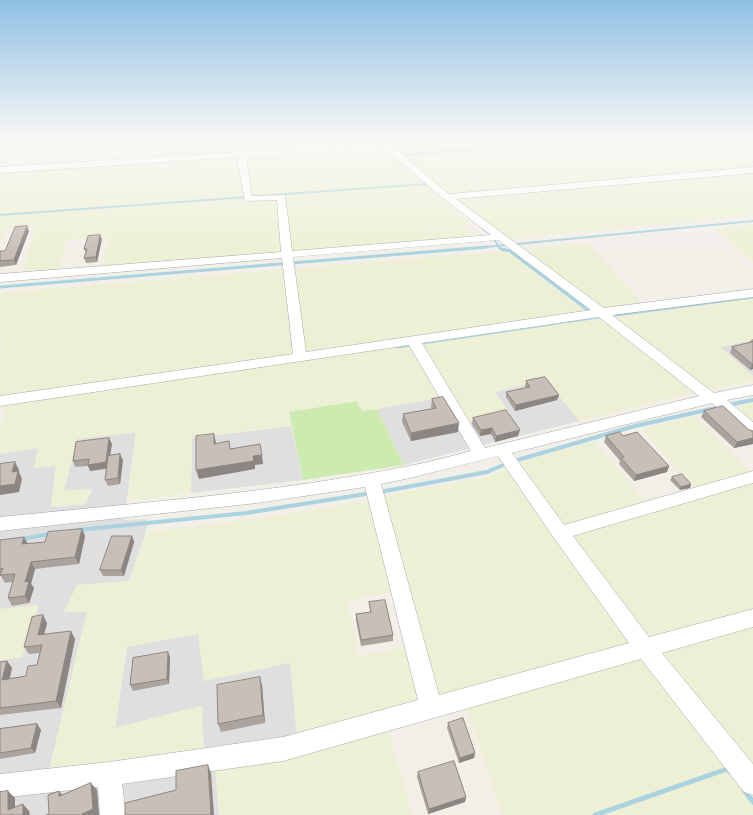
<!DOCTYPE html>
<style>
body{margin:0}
canvas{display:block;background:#f2efe9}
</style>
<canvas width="753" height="815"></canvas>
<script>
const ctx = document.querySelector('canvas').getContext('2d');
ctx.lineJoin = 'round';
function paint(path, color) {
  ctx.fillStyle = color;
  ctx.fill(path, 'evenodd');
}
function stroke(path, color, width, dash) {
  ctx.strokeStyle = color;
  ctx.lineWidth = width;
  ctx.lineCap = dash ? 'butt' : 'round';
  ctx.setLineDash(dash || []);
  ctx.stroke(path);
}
const residential = new Path2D(`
 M753,340V376L719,347Z
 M546,379L579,421L404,465L377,409L450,396L509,413L494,392Z
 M291,426L303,480L191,493L192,438Z
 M136,432L124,520L147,519L146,532L129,581L78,585L64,612L87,611L48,775L204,753L201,706L115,728L127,647L199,633L204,681L290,662L297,737L215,766L219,815H0V660L22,657L38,606L0,609V454L38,448L56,466L51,507L86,504L92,489L64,491L77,439Z`);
const farmland = new Path2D(`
 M0,140H377L426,182L425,185L473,225L465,228L477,237L103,266L108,237L66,241L60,270L22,273L35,227L6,228L0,245Z
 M384,140H753V215L510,239L504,237L449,196Z
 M753,225V261L714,229Z
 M588,243L643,304L603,309L523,249Z
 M506,251L596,319L602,318L697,392L579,421L546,379L495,392L510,413L466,423L449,396L362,411L357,401L289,412L291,426L192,438L191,493L127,501L136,432L77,439L64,491L92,489L86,504L51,507L56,466L34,468L38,448L0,453V425L10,395L0,396V351L3,342H0V293Z
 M753,299V340L720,347L753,376V381L708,390L614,317Z
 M753,403V426L733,408Z
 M695,416L753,474V610L437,701L383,496L490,476L518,463L594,441L653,510L703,495L641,430Z
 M372,500L395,592L348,600L359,656L409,647L423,702L297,737L290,663L204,681L198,634L127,647L115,728L202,706L204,753L48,775L87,612H64L77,585L129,581L146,532L249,520Z
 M39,605L22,657L0,660V609Z
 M753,626V815H502L466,707Z
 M388,727L412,815H219L215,766Z`);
const grass = new Path2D(`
 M357,401L362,411L377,409L404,465L303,480L289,412Z`);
const streamFar3 = new Path2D(`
 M404,155L596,140
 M258,196L426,184L429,186
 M0,215L248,197
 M482,228L491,235
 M495,241L500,248
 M475,248L753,221`);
const streamFar2 = new Path2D(`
 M499,247L501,249L510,251L589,311
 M0,287L487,247
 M616,315L753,297
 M422,343L598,317
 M397,347L410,345`);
const streamFar1 = new Path2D(`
 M728,405L753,400
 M514,461L635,426L720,407
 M380,492L487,472L508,463
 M78,530L246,513L372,493
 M21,539L50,534`);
const stream = new Path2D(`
 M744,790L753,802
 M595,815L727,769L729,771`);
const minor = new Path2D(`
 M376,140H385L449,194L753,167V173L456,199L604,308L753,289V297L612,315L714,393L753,385V395L727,400L753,422V436L747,435L712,403L512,453L564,525L753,471V483L573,536L649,637L753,609V627L662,653L753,764V795L744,792L641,659L283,761L122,784L126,815H100L98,787L0,798V774L109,762L283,737L418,700L365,487L257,503L0,531V517C136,503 275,493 409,466C430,462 451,456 471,451L409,345L0,406V396L293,354L282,258L0,282V274L281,252L277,200L245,201L237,157L0,173V167L378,143ZM384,148L444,199L491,235L292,251L285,195L252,196L246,157ZM498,240L591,310L306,352L293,257ZM599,317L699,396L485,448L422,343ZM498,456L554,538L629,643L439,695L381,484L410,478Z`);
const wall = new Path2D(`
 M29,231L16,265L0,267V251H5Z
 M102,239L97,262L86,263L84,258L86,253L84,249Z
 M753,339V369L750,370L730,353L732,347L750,343L751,340Z
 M526,381L559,395L557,400L515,411L506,397V392L526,388L525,387Z
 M432,399L458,432L411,441L402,422L403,414L432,409L431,407Z
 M704,411L749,430L753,431V444L734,448L701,417Z
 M473,418L518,436L495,442L491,434L480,436L472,424Z
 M606,436H623L669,466L667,472L634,481L619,464L620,461L604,442Z
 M112,444L110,455L123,460L120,484L108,486L105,480L107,469L90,471L88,466L75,467L73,461Z
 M672,477L691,484L690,488L680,490L670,480Z
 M82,529L85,536L79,564L35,569L31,584L34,588L29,603L12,606L8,598L13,582L5,583L1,576H0V540L28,544L45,542Z
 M132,536L134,542L124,576H103L100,570Z
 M369,602L393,635V641L361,646L356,620V614L370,612Z
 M47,623L44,634L75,639L61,708L0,715V662L7,661L12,668L10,679L26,676L37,665L40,653L29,654L24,647Z
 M170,657L169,684L133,691L130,685Z
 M262,685L265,723L221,732L218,724Z
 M448,723L475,753L474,758L459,763L447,728Z
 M37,724L41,730L35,753L0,759V729Z
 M418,772L466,797L465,802L428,814L417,777Z`);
const shadedWall = new Path2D(`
 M27,226L29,231L16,265L14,260Z
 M100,235L102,239L97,262L96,257Z
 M752,364H753V369L750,370Z
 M559,395L557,400L515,411L516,405Z
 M459,423L458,432L411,441V433Z
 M492,428L491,434L480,436L481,430Z
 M520,430L518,436L495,442L496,436Z
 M214,434L216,443V452L214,444Z
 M109,438L112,444L108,468L90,471L88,465Z
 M753,438V444L734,448L737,442Z
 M120,454L123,460L120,484L118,478Z
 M262,455L263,464L255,465V469L199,479L196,470L253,456Z
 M15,462L19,470V472L22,479L19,492L0,495V486L12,472Z
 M669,466L667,472L634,481L636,475Z
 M691,484L690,488L680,490L681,487Z
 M82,529L85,536L79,564L75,557Z
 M132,536L134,542L124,576L121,570Z
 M24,537L28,544H22Z
 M31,562L35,569L31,584L34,588L29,603L25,596V582Z
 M43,615L47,623L42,643L38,635Z
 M71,631L75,639L61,708L56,701Z
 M168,652L170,657L169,684L167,679Z
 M7,661L12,668L7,687L2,680Z
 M260,677L262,685L265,723L263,715Z
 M37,724L41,730L35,753L31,748Z
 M475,753L474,758L459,763L460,758Z
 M208,765L211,773L214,815H211Z
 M91,783L97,790L99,815H82Z
 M8,791L15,798V815L8,810Z
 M59,791L65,798L59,796Z
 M466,797L465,802L428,814L429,809Z
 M23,804L29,811L30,815H23Z`);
const building = new Path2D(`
 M27,226L14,260L0,261V251H5L15,227Z
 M100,235L96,257L84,258L87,249H84L88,236Z
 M753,342V364H752L732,347Z
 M545,377L559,395L516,405L506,392L530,387L526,381Z
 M443,397L459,423L411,433L403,414L436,408L432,399Z
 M723,406L749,430L753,431V438L737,442L704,411Z
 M506,410L520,430L496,436L492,428L481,430L473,418Z
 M620,432L623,436L637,432L669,466L636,475L621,458L624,457L606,436Z
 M214,434V444L229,441L230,449L260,444L262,455L253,456L254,461L196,470V436Z
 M109,438L106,462L88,465L89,459L73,461L76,442Z
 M120,454L118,478L105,480L108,456Z
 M15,462L12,472L18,471L15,484L0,486V464Z
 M682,474L691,484L681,487L672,477Z
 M82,529L75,557L31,562L25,582L29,581L25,596L8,598L15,574L0,575L3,568L0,569V540L24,537L22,544L45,542L48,532Z
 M112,536H132L121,570H100Z
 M385,600L393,635L361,640L356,614L371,612L369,602Z
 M43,615L38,635L71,631L56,701L0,708V662L7,661L2,680L26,676L28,666L37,665L42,645L24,647L32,617Z
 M168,652L167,679L130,685L133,658Z
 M260,677L263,715L218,724L217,685Z
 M463,718L475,753L460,758L448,723Z
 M37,724L31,748L0,753V729Z
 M454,761L466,797L429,809L418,772Z
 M208,765L211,815H125V803L176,790V771Z
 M91,783L93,809L82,814V815H46L49,814L48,795L59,791V796Z
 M8,791V810L23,804V815H0V792Z`);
paint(residential, '#e0dfdf');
paint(farmland, '#eef0d5');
paint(grass, '#cdebb0');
stroke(streamFar3, '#aad3df', 2);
stroke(streamFar2, '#aad3df', 3);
stroke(streamFar1, '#aad3df', 4);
stroke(stream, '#aad3df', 5);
stroke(minor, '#a9a9a9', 1);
paint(minor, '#fff');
paint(wall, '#aba49e');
paint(shadedWall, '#8b8681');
paint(building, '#c7bfb8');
stroke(building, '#8b8681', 1);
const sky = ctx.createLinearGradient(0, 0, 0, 254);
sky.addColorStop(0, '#8fc0e4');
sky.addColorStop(0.55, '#f9f8f5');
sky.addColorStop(1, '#f9f8f500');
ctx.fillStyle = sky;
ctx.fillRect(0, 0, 753, 254);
</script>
